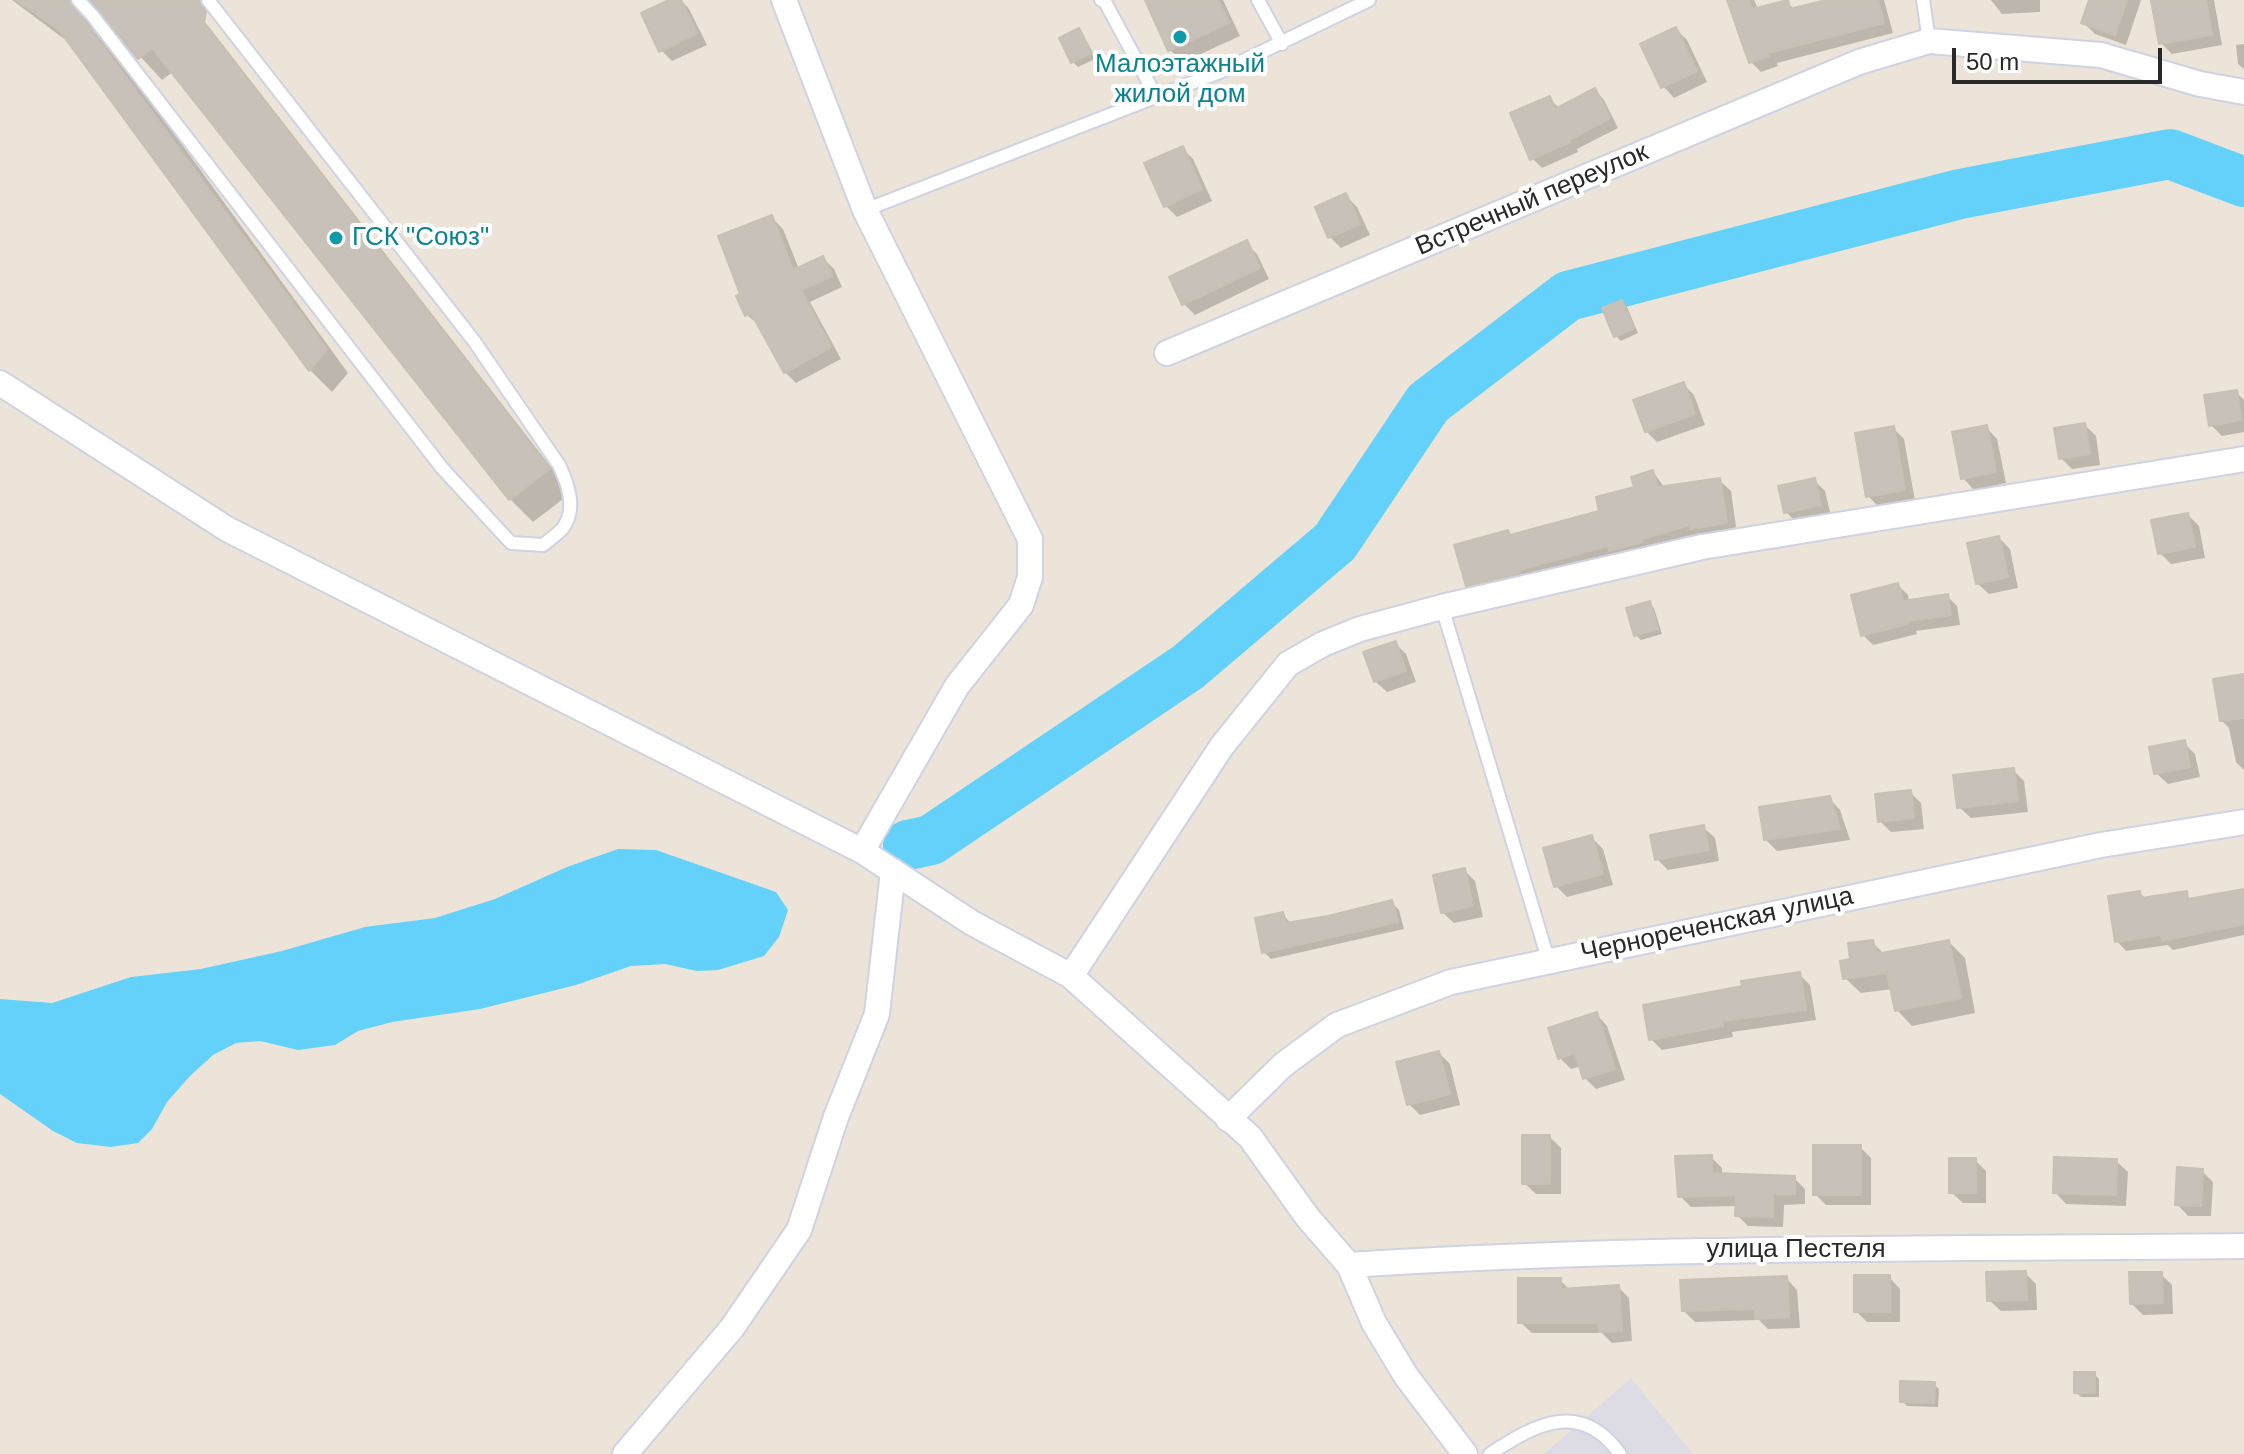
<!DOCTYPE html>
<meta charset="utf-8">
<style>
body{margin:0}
#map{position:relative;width:2244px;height:1454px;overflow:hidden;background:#ede4d9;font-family:Helvetica,sans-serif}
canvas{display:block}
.scale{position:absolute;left:1952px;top:48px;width:210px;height:36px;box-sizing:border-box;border:4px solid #292929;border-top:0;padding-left:10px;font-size:24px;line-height:28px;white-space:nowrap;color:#292929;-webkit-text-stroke:6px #fff;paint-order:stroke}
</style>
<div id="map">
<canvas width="2244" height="1454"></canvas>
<div class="scale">50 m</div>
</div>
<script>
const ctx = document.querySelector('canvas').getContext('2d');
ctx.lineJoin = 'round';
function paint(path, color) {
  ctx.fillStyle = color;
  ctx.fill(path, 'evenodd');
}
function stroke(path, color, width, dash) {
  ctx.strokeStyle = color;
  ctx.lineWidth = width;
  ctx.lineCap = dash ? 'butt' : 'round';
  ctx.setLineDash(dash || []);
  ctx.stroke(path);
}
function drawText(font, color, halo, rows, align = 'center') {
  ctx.font = font + ' Helvetica,sans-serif';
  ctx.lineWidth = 8;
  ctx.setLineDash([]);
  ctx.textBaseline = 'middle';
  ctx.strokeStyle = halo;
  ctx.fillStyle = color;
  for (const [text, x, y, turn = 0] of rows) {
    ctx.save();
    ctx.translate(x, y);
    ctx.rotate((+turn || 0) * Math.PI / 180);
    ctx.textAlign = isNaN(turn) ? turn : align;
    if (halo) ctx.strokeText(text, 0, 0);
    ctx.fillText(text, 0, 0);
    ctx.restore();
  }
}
const industrial = new Path2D(`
 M1631,1378L1693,1454H1544Z`);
const water = new Path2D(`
 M618,849L656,850L776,892L788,910L779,937L764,956L718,970L697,971L665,964L631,966L576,985L480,1009L392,1022L358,1031L335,1045L298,1050L260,1041L236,1043L213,1055L190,1076L167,1102L152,1129L138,1143L111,1147L77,1143L53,1131L0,1094V999L52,1003L131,977L201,969L282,951L365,927L435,918L495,899L567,867Z`);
const shadow = new Path2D(`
 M12,0H188L571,493L533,522L510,499L173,72L162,80L100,13L94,17L91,25L94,31L146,95L348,373L332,392L310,370L71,44Z
 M674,0H681L689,9L707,45L672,61L661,50Z
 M1147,0H1223L1240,36L1183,62L1170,50Z
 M1729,0H1754L1758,9L1787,2L1795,10L1835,0H1884L1893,33L1777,63L1778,66L1761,72L1751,62Z
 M1991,0H2040V12L2002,14Z
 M2091,0H2141L2126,45L2095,34L2084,23Z
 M2153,0H2214L2222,45L2172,54L2161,43Z
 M1676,29L1687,40L1707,82L1674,98L1663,86Z
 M1079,31L1095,59L1078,67L1073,62Z
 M2244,44V69L2238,64L2236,45Z
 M1595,90L1604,100L1618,128L1577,149L1578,152L1542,168L1532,158L1549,98L1560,109Z
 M1182,148L1193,159L1212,201L1177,217L1166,206Z
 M1346,196L1357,207L1370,235L1341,248L1330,237Z
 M772,218L783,229L799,269L823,258L834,269L842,287L810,302L841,359L796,383L785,372L759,325L747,315L743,295Z
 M1246,243L1257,254L1269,279L1195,315L1184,304L1171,278Z
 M1622,302L1627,307L1638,333L1621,341L1616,336Z
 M1683,384L1694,395L1705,425L1657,442L1646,431Z
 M2236,392L2244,400V432L2222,436L2211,425Z
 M2085,425L2096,436L2100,465L2072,469L2061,458Z
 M1986,427L1997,439L2006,483L1974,490L1963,478Z
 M1893,428L1904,439L1915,501L1879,507L1868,496Z
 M1653,472L1665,488L1719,480L1731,491L1737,534L1479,596L1468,585L1508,532L1512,537L1602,512L1636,489Z
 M1814,480L1825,491L1831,516L1797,523L1786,512Z
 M2188,515L2199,526L2205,558L2171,564L2160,553Z
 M1999,538L2010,549L2018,588L1989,594L1977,583Z
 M1898,585L1908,595L1909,602L1947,596L1957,606L1960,625L1916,631L1917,634L1873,645L1863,635Z
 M1649,603L1654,608L1662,634L1641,640L1636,635Z
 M1395,643L1406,654L1416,682L1387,692L1375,681Z
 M2244,676V770L2236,762L2229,728L2221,720Z
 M2184,743L2195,754L2200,777L2168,784L2156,773Z
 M2013,770L2024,781L2028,812L1971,818L1959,807Z
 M1910,792L1921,803L1924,829L1891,832L1880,821Z
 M1829,798L1840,810L1850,840L1777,851L1766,840Z
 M1703,827L1715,838L1719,861L1668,870L1657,859Z
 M1592,838L1603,849L1613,885L1567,897L1556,886Z
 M1464,870L1475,881L1483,917L1454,923L1442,912Z
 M2244,891V935L2173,950L2168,945L2126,951L2117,941L2140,893L2146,899L2186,894L2192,900Z
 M1392,903L1399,910L1404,929L1271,959L1264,952L1283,914L1291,924Z
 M1872,942L1885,955L1949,942L1965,958L1975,1013L1912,1026L1897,1010L1893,989L1861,993L1845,978L1852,961Z
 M1799,974L1810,985L1816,1020L1732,1032L1733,1037L1662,1050L1651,1039Z
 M1596,1014L1607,1026L1625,1080L1596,1089L1585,1078L1581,1066L1571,1069L1560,1058Z
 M1439,1053L1450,1064L1460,1105L1420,1115L1409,1104Z
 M1550,1137L1561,1148V1194H1536L1524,1183Z
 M1860,1147L1871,1158V1205H1826L1815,1194Z
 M1711,1157L1722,1168V1175L1794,1178L1805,1189V1204L1784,1205L1783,1227L1748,1226L1737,1215L1738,1206L1691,1207L1680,1196Z
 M1975,1160L1986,1171V1203H1963L1951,1192Z
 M2116,1161L2128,1172L2126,1206L2066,1204L2055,1192Z
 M2202,1171L2213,1182L2211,1216H2188L2177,1204Z
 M2025,1273L2036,1284L2037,1310L2001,1311L1989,1300Z
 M2161,1274L2172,1285L2173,1314L2143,1315L2132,1304Z
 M1889,1277L1900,1289V1322H1867L1856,1311Z
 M1786,1278L1797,1290L1800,1328L1768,1329L1759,1320L1695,1322L1684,1311Z
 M1560,1280L1571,1291L1618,1287L1629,1298L1632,1341L1612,1343L1602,1333H1532L1520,1322Z
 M2094,1374L2099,1379V1397H2081L2076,1392Z
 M1934,1384L1939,1389L1938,1407L1907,1406L1902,1401Z`);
const river = new Path2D(`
 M908,845L931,840L1188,667L1335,542L1428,403L1568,296L1960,194L2170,154L2244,182`);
const building = new Path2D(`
 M16,0H69L327,349L309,371L59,30Z
 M90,0H199L206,12L204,23L550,469L509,500L152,48L138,59Z
 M669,0H681L697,33L659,52L641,13Z
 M1145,0H1218L1229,23L1168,51Z
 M1727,0H1749L1752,9L1788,0L1790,9L1826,0H1878L1884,23L1768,53L1769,56L1749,63Z
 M2089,0H2127L2115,35L2081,23Z
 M2151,0H2206L2212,35L2159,44Z
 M1676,27L1697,71L1661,88L1640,44Z
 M1079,28L1092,53L1071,63L1059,38Z
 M1595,88L1610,118L1569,140L1570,142L1530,160L1510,113L1550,96L1555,109Z
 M1183,146L1202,189L1164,207L1144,163Z
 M1346,193L1360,224L1328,238L1315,207Z
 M772,215L793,270L823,256L832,276L801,290L831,347L784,373L751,313L745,316L736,296L740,294L718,236Z
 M1247,240L1260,268L1182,305L1169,277Z
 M1622,300L1634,328L1614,337L1602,308Z
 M1684,382L1695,414L1645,432L1633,400Z
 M2237,390L2241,420L2209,426L2204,395Z
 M2085,423L2090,454L2059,459L2054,428Z
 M1987,425L1996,472L1961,479L1952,432Z
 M1894,426L1905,490L1866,497L1855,433Z
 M1653,470L1658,487L1720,478L1727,523L1690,529V525L1642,539L1643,542L1609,551L1608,546L1519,570L1520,573L1510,576L1466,586L1454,545L1508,530L1510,535L1599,511L1596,497L1634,487L1631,477Z
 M1815,478L1821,505L1784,513L1778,486Z
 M2188,513L2195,547L2158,554L2151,520Z
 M1999,536L2008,577L1976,584L1967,543Z
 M1898,583L1903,601L1948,594L1951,615L1908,621V624L1861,636L1851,595Z
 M1650,601L1658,629L1634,636L1626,608Z
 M1396,641L1406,671L1374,682L1363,652Z
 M2244,674V718L2220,721L2213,679Z
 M2185,740L2190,767L2154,774L2149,747Z
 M2014,768L2018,801L1957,808L1953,775Z
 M1911,790L1914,818L1878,822L1875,794Z
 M1830,796L1840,829L1764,840L1759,807Z
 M1704,825L1709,850L1655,860L1650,835Z
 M1592,835L1603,874L1554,887L1543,848Z
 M1465,868L1473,906L1441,913L1433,875Z
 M2244,889V924L2162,941L2161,935L2115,942L2108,896L2140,891L2141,898L2187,891L2188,899Z
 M1392,900L1398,922L1262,953L1255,918L1283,912L1286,923L1328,916Z
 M1873,940L1876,952L1882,953L1949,940L1961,998L1895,1011L1887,973L1843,979L1840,961L1850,959L1848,943Z
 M1800,972L1806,1010L1722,1021L1723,1026L1649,1040L1643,1005L1742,986L1741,981Z
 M1597,1012L1615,1069L1583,1079L1575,1053L1558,1059L1548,1028Z
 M1439,1051L1450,1094L1407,1105L1396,1062Z
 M1522,1135H1550V1184H1522Z
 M1813,1145H1861V1195H1813Z
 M1712,1155V1173L1795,1176V1194H1773V1217L1735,1216L1736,1195L1678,1197L1675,1156Z
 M2054,1157L2117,1159L2116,1195L2053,1193Z
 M1949,1158H1976V1193H1949Z
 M2177,1167L2203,1169L2201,1206L2175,1205Z
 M2026,1271L2027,1300L1987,1301L1986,1272Z
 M2129,1272H2162L2163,1303L2130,1304Z
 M1854,1275H1890V1312H1854Z
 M1787,1276L1789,1317L1755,1319V1309L1682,1311L1680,1280Z
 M1518,1278H1561V1289L1619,1285L1622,1331L1599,1332L1598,1323H1518Z
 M2074,1372H2095V1393H2074Z
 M1900,1381L1935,1382L1934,1403L1900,1402Z`);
const lane = new Path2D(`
 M78,0L92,15L442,468L511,543L543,545C549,540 558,534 563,528C577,509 568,484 559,465L474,341L208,0
 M1101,0L1105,2L1157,98
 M1258,0L1282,44
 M1923,0L1929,41
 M865,210L1220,72L1369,0
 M1442,607L1548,959
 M1490,1454C1535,1424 1581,1399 1620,1454`);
const street = new Path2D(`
 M784,0L865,210L1030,539V577L1021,605L957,686L862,851
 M1167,353L1859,62L1929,41L2101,55L2200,84L2244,92
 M0,383L227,529L862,851L972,923L1071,976L1250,1137L1308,1218L1349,1265L1374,1323L1406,1376L1465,1454
 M1071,976L1222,746L1288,664L1323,644L1360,629L1442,607L1702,547L2244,459
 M1228,1119L1283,1065L1337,1025L1451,982L2101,845L2244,822
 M1349,1265C1647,1246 1946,1249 2244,1246
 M625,1454L732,1328L799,1230L836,1117L877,1014L893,871`);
const markers = [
 [1180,37,8,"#0f9aa8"],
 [336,238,8,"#0f9aa8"]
];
const cultureNames = [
 ["Малоэтажный",1180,65],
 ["жилой дом",1180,95],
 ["ГСК \"Союз\"",352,238,"left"]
];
const streetNames = [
 ["Встречный переулок",1532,200,-23],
 ["Чернореченская улица",1717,925,-12],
 ["улица Пестеля",1796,1250]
];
paint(industrial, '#dddbe4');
paint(water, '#63d1f9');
paint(shadow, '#0003');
stroke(river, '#63d1f9', 50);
paint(building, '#c8c1b9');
stroke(building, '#c8c0b3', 2);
stroke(lane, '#ced3e4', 16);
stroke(street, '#ced3e4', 28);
stroke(lane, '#fff', 12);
stroke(street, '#fff', 24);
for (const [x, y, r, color] of markers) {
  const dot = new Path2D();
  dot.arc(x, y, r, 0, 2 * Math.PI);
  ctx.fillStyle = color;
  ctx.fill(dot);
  stroke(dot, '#fff', 3);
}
drawText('26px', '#0d838f', '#fff', cultureNames);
drawText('26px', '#292929', '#fff', streetNames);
</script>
